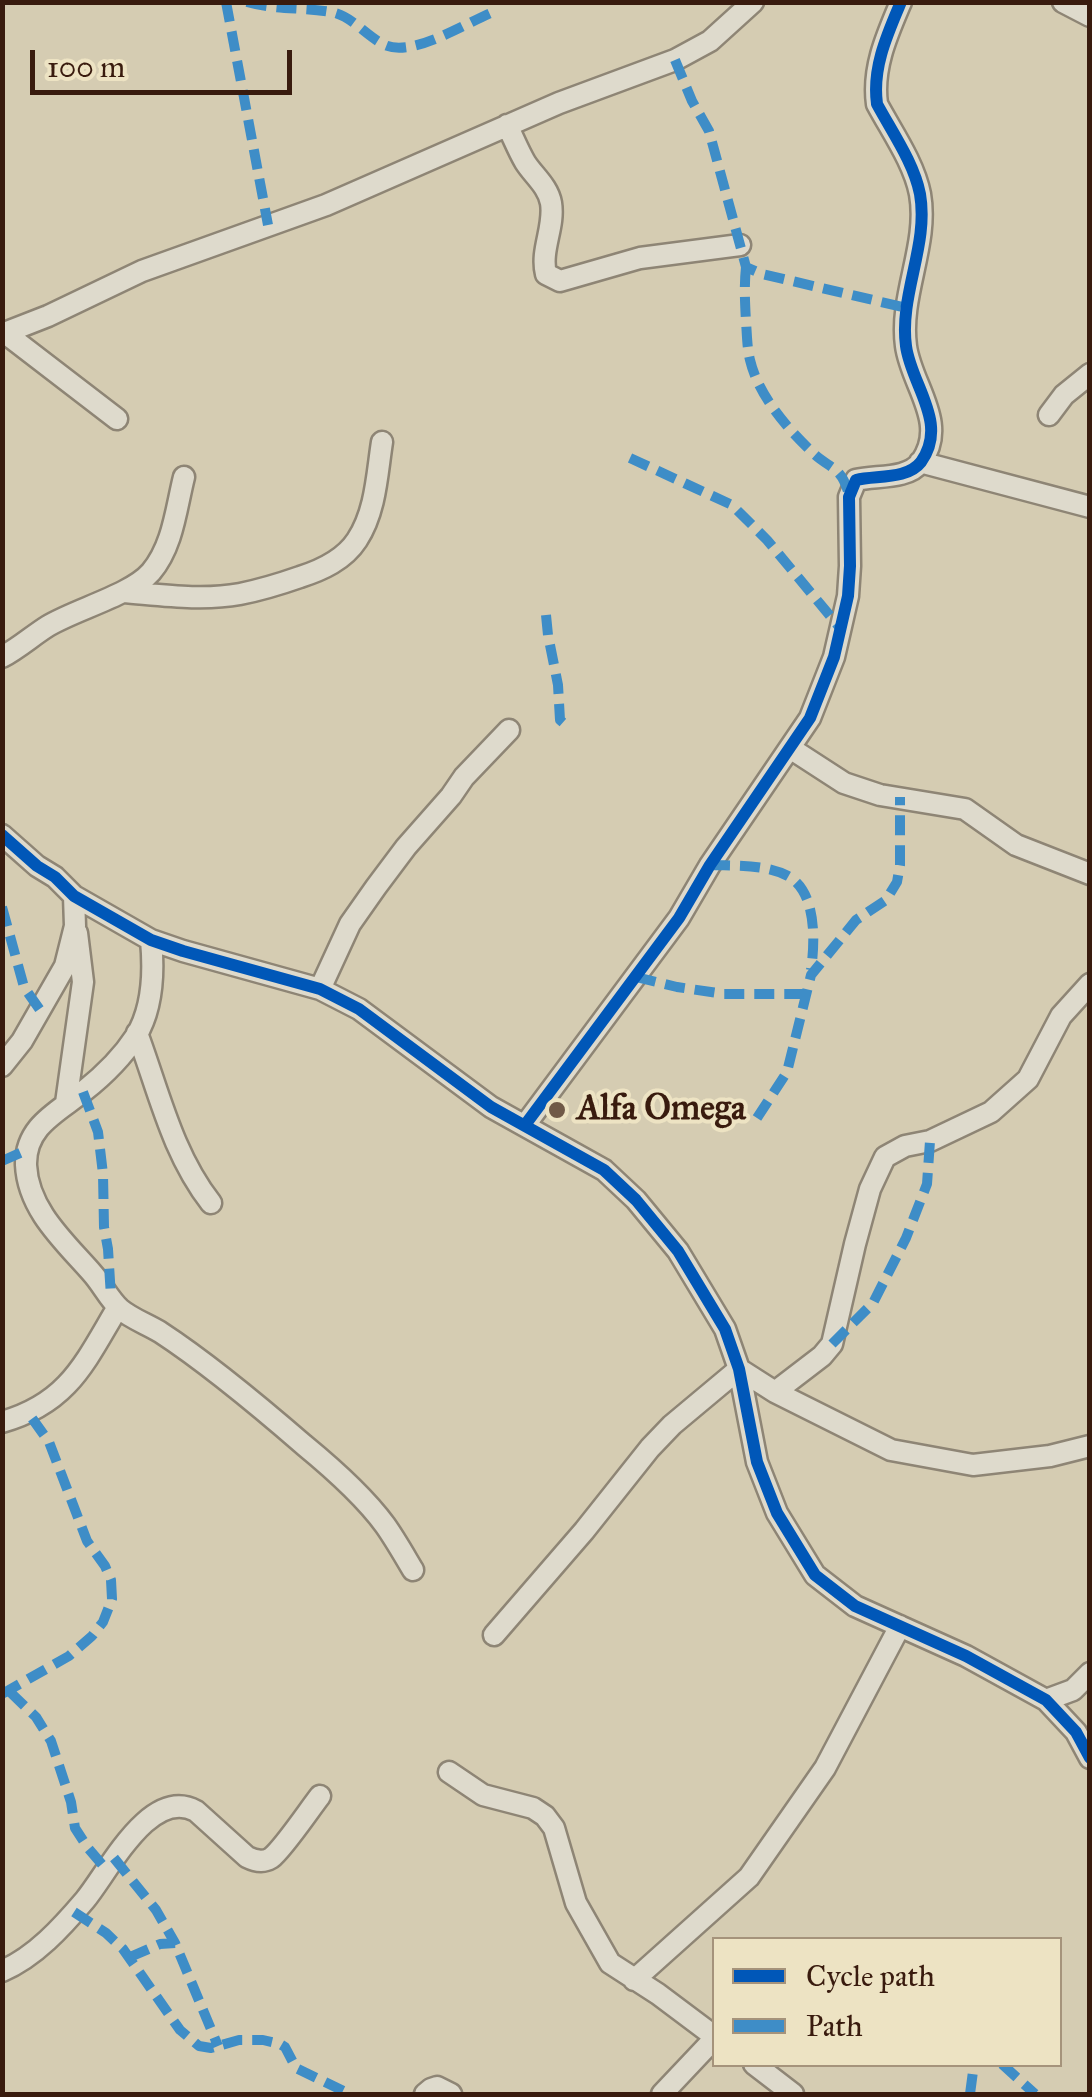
<!DOCTYPE html>
<style>
body{margin:0}
#map{position:relative;width:1092px;height:2097px;overflow:hidden;background:#d5ccb2;font-family:"IM FELL Great Primer",serif}
canvas{display:block}
.frame{position:absolute;inset:0;border:5px solid #391b0e;pointer-events:none}
.legend{position:absolute;left:712px;top:1937px;width:350px;height:130px;box-sizing:border-box;background:#ede3c3;border:2px solid #a5937b;margin:0;padding:12px 18px;list-style:none;font-size:30px;color:#391b0e}
.legend li{display:flex;align-items:center;gap:20px;height:50px}
.legend b{width:50px;border:2px solid #a5937b}
.scale{position:absolute;left:30px;top:50px;width:262px;height:45px;box-sizing:border-box;border:5px solid #391b0e;border-top:0;padding-left:12px;font-size:30px;line-height:35px;white-space:nowrap;color:#391b0e;-webkit-text-stroke:8px #ede3c3;paint-order:stroke}
</style>
<div id="map">
<canvas width="1092" height="2097"></canvas>
<div class="frame"></div>
<ul class="legend">
<li><b style="height:12px;background:#0057b8"></b>Cycle path</li>
<li><b style="height:12px;background:#3e8dc7"></b>Path</li>
</ul>
<div class="scale">100 m</div>
</div>
<script>
const ctx = document.querySelector('canvas').getContext('2d');
ctx.lineJoin = 'round';
function stroke(path, color, width, dash) {
  ctx.strokeStyle = color;
  ctx.lineWidth = width;
  ctx.lineCap = dash ? 'butt' : 'round';
  ctx.setLineDash(dash || []);
  ctx.stroke(path);
}
function drawText(font, color, halo, rows, align = 'center') {
  ctx.font = font + ' "IM FELL Great Primer",serif';
  ctx.lineWidth = 8;
  ctx.setLineDash([]);
  ctx.textBaseline = 'middle';
  ctx.strokeStyle = halo;
  ctx.fillStyle = color;
  for (const [text, x, y, turn = 0] of rows) {
    ctx.save();
    ctx.translate(x, y);
    ctx.rotate((+turn || 0) * Math.PI / 180);
    ctx.textAlign = isNaN(turn) ? turn : align;
    if (halo) ctx.strokeText(text, 0, 0);
    ctx.fillText(text, 0, 0);
    ctx.restore();
  }
}
const minor = new Path2D(`
 M1063,2L1090,16
 M507,125C513,137 518,150 525,162C533,175 548,186 551,203C555,227 540,250 546,274L560,281L640,258L740,245
 M5,333L117,419
 M2,334L48,316L142,271L326,205L559,103L675,60L710,41L753,2
 M1049,415L1064,395L1090,374
 M920,462L1090,507
 M123,592C161,595 202,601 240,594C260,590 280,584 300,577C322,570 344,560 357,540C376,511 377,474 382,442
 M2,657C19,648 32,636 48,626C76,609 131,595 151,572C173,546 176,509 184,477
 M790,748L844,783L880,795L965,809L1016,845L1090,874
 M2,835L37,866L55,877L74,896L151,940L183,951L320,989L359,1009L491,1107L604,1170L636,1200L678,1251L725,1329L739,1369L757,1462L777,1513L815,1575L855,1606L966,1656L1046,1700L1076,1732L1090,1758
 M151,940C154,971 153,1008 136,1036C123,1056 103,1076 84,1091C58,1112 25,1126 26,1165C28,1210 65,1242 92,1273C102,1284 109,1299 120,1309C132,1319 147,1324 160,1332C209,1364 259,1406 304,1445C332,1468 363,1495 385,1525C395,1539 404,1555 413,1570
 M320,989L350,924L376,887L406,847L451,796L464,777L509,730
 M137,1033C159,1092 172,1153 211,1203
 M2,1066L22,1041L65,966L75,926L74,896
 M66,1103L83,982L77,933
 M525,1125L679,918L710,865L810,718L834,657L848,596L850,566L849,497L856,480C876,475 907,480 921,462C949,423 911,385 906,346C899,295 929,245 920,194C914,163 892,132 877,104C872,68 887,35 901,2
 M739,1369L775,1392L891,1450L973,1465L1050,1456L1090,1446
 M775,1392L822,1356L832,1344L855,1244L870,1189L885,1157L905,1146L930,1141L991,1112L1028,1079L1061,1016L1090,984
 M2,1422C69,1403 85,1362 118,1307
 M494,1635L584,1531L650,1448L672,1425L739,1369
 M1046,1700L1073,1690L1090,1673
 M449,1772L483,1795L533,1808L545,1816L554,1828L576,1903L610,1963L658,1994L714,2036
 M2,1971C35,1957 62,1927 85,1900C109,1871 150,1786 196,1811L247,1857C255,1861 263,1863 271,1858C283,1849 309,1810 320,1796
 M634,1980L749,1877L825,1768L900,1626
 M754,2064L793,2094
 M425,2094L431,2089L437,2087L451,2094
 M662,2094L714,2039`);
const quiet = new Path2D(`
 M226,2L268,225
 M247,2C275,10 303,7 331,12C352,16 365,35 383,44C411,60 470,20 498,10
 M675,60L692,101L709,131L746,267L762,274L907,308
 M746,267C744,286 745,303 746,322C747,334 747,348 750,360C758,394 785,426 810,450C829,470 841,464 849,495
 M630,458L732,505L767,540L841,629
 M546,615L548,635L558,685L560,720L568,727
 M710,865C735,866 766,864 788,876C817,892 815,942 811,970
 M2,907L24,987L40,1010
 M636,977L677,987L724,994H806
 M83,1092L98,1132L103,1174L104,1227L108,1249L111,1297
 M757,1118L787,1072L811,975L856,920L886,900L897,882L900,865V797
 M2,1161L27,1150
 M832,1344L873,1303L906,1238L927,1184L930,1141
 M10,1692L36,1717L51,1741L71,1802L75,1828L88,1848L106,1869
 M2,1694L69,1656L92,1636L103,1622L112,1599L111,1580L105,1566L87,1541L49,1442L29,1414
 M114,1858L156,1910L175,1943
 M74,1912L106,1933L123,1949L180,2030L199,2046L211,2048L239,2040H263L280,2044L285,2047L296,2068L350,2094
 M130,1957L160,1944L175,1943L218,2046
 M1002,2064L1035,2094
 M970,2094L974,2064`);
const cycleway = new Path2D(`
 M2,835L37,866L55,877L74,896L151,940L183,951L320,989L359,1009L491,1107L604,1170L636,1200L678,1251L725,1329L739,1369L757,1462L777,1513L815,1575L855,1606L966,1656L1046,1700L1076,1732L1090,1758
 M525,1125L679,918L710,865L810,718L834,657L848,596L850,566L849,497L856,480C876,475 907,480 921,462C949,423 911,385 906,346C899,295 929,245 920,194C914,163 892,132 877,104C872,68 887,35 901,2`);
const markers = [
 [557,1110,10,"#705947"]
];
const poiNames = [
 ["Alfa Omega",577,1110]
];
stroke(minor, '#8e8575', 25);
stroke(minor, '#dedacc', 20);
stroke(quiet, '#3e8dc7', 10, [20, 10]);
stroke(cycleway, '#0057b8', 12);
for (const [x, y, r, color] of markers) {
  const dot = new Path2D();
  dot.arc(x, y, r, 0, 2 * Math.PI);
  ctx.fillStyle = color;
  ctx.fill(dot);
  stroke(dot, '#ede3c3', 4);
}
drawText('bold 35px', '#391b0e', '#ede3c3', poiNames, 'left');
</script>
